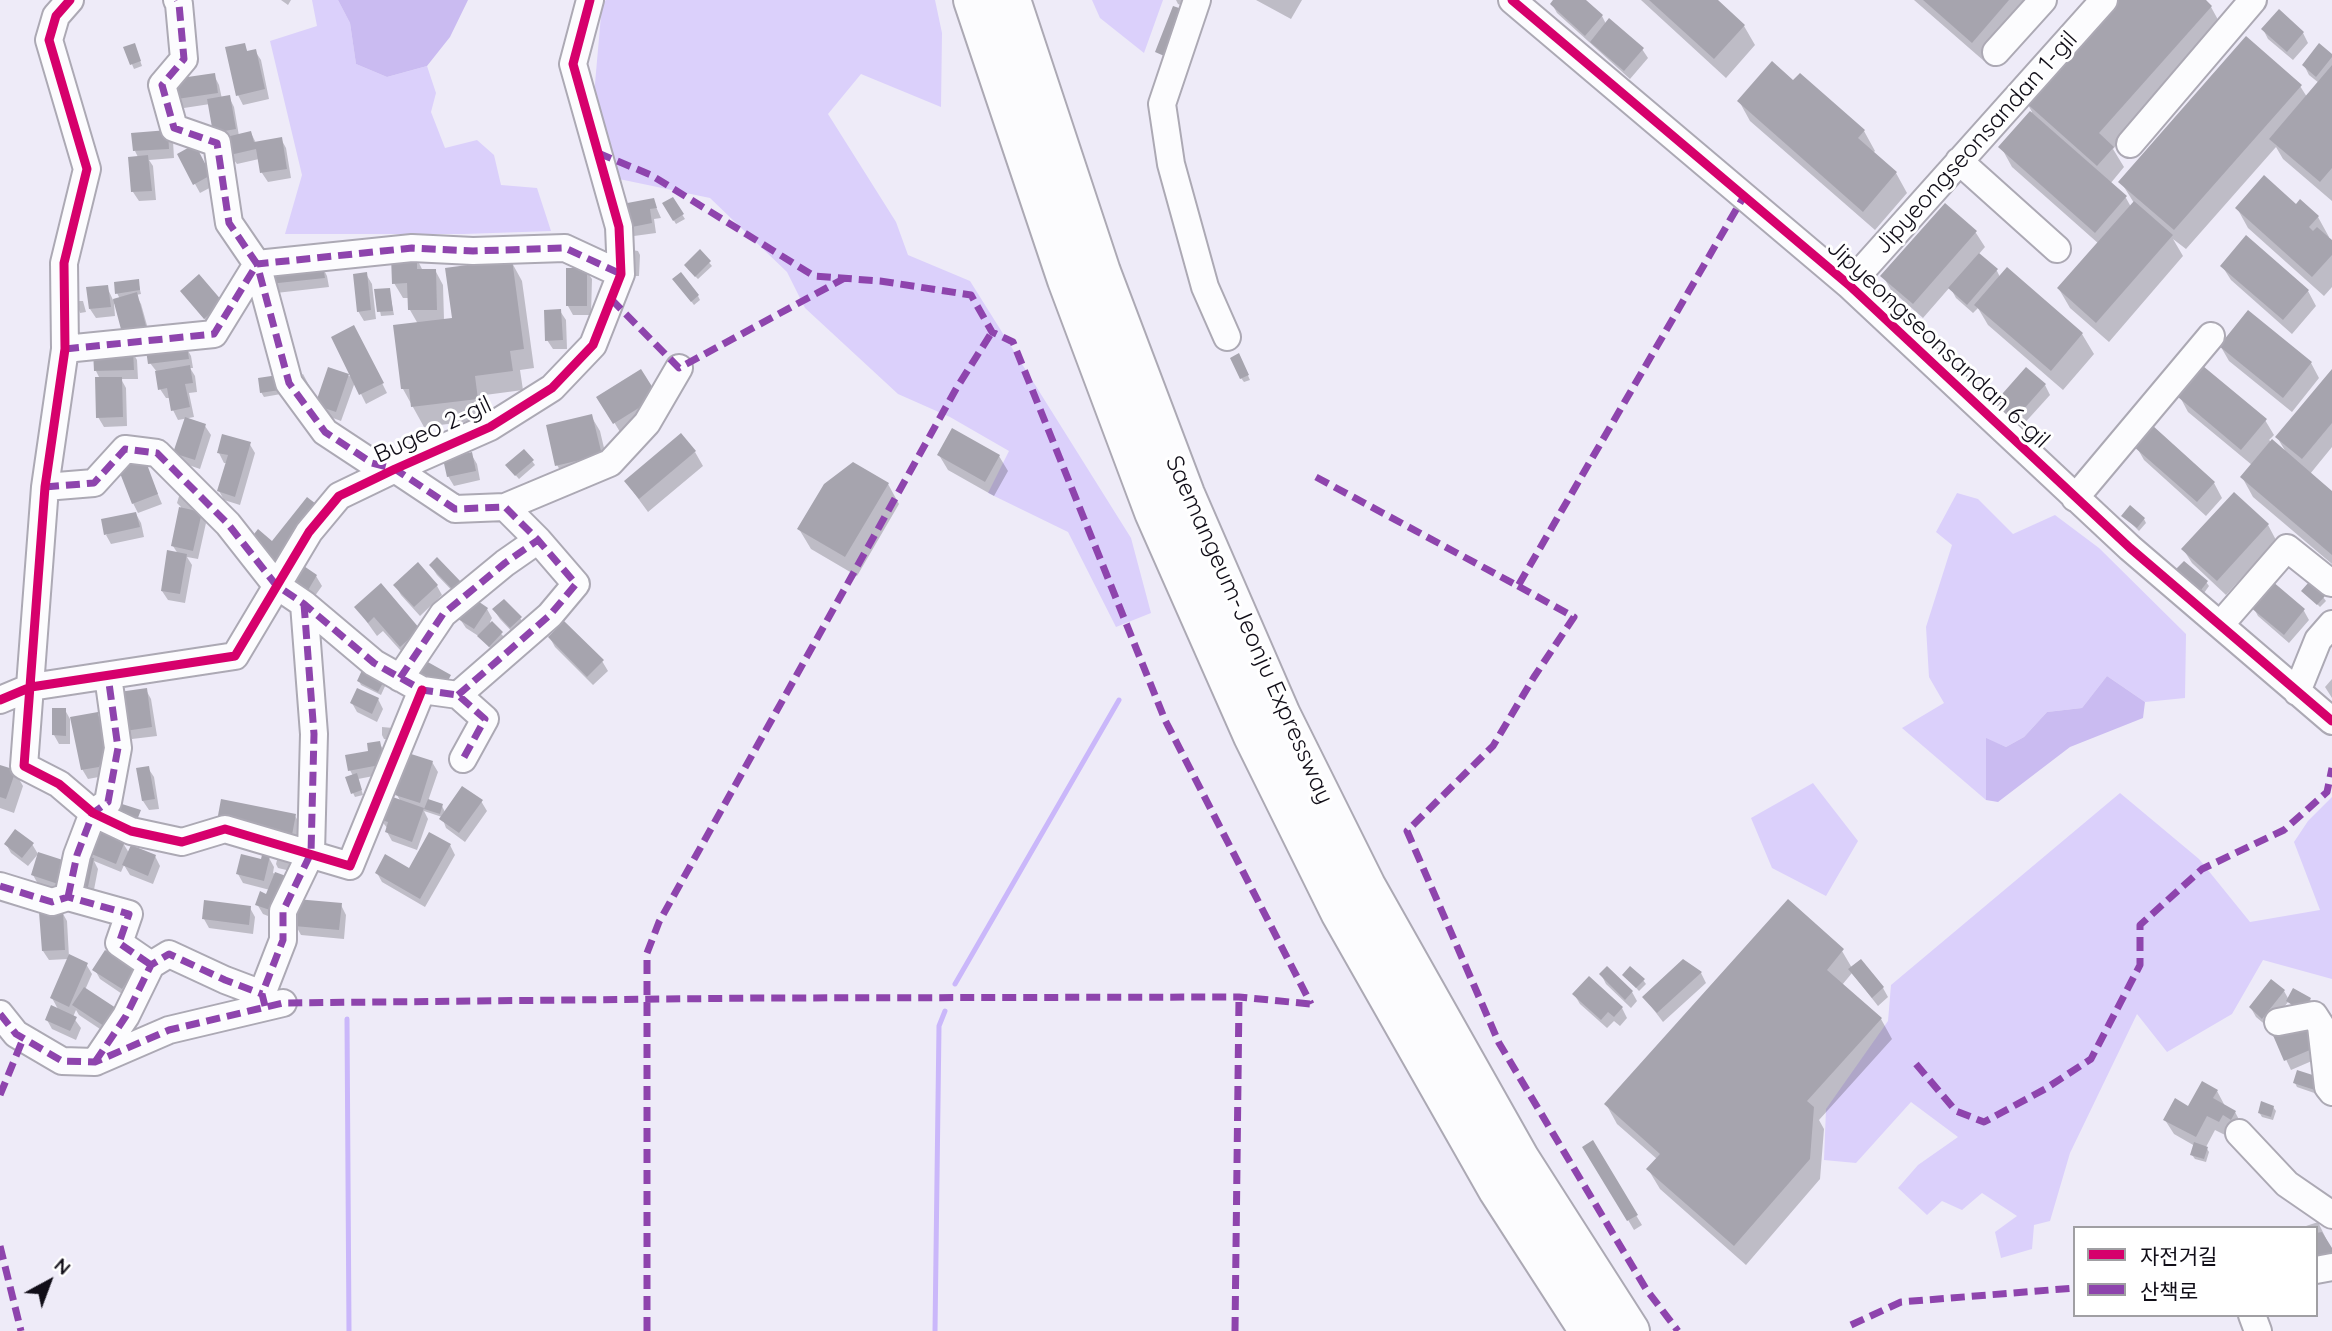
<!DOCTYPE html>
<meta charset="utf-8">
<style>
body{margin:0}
#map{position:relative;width:2332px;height:1331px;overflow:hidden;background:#eeebf8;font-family:Quicksand,"Noto Sans KR",sans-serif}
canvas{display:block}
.legend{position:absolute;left:2073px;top:1226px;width:245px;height:91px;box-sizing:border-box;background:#fff;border:2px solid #a09fa3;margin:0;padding:9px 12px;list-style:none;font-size:21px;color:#110e18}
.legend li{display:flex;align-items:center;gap:14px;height:35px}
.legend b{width:35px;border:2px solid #a09fa3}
.north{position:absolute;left:14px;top:1247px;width:70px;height:70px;-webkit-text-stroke:5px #fff;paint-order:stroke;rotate:41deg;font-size:19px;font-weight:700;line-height:28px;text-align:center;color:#110e18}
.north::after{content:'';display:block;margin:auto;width:24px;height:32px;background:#110e18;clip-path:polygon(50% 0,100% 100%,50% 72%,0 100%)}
</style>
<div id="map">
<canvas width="2332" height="1331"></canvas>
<ul class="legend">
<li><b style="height:9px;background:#d6006c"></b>자전거길</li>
<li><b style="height:9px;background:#8e44ad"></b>산책로</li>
</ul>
<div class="north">N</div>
</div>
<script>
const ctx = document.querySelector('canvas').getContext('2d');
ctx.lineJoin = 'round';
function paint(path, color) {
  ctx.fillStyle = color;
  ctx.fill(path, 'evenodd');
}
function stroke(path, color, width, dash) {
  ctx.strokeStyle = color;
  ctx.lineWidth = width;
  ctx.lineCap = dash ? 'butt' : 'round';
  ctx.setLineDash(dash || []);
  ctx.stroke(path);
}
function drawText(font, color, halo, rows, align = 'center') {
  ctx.font = font + ' Quicksand,sans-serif';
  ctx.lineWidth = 6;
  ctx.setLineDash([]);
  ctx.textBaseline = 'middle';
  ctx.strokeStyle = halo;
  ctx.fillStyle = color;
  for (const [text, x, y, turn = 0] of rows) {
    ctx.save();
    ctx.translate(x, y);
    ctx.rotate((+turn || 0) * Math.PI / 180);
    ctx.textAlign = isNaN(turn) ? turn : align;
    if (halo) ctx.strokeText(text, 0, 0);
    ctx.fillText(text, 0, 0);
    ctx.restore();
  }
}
const green = new Path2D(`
 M312,0H338L350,23L356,64L387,77L427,66L436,93L431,112L445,148L477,140L494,155L501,185L537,188L551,231L464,234H285L302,175L270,41L317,26Z
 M606,0H935L942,33L941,107L861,74L828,114L896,222L908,255L970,281L1131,538L1151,613L1116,627L1068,532L988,493L1009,451L950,417L898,394L805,308L787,272L710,198L619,179L594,95L602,4Z
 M1092,0H1163L1144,53L1100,18Z
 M1957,493L1978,499L2013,534L2055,515L2099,548L2186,634L2185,698L2145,702L2107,676L2082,708L2047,712L2024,737L2006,747L1986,739V800L1902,728L1944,703L1929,677L1926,627L1952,545L1936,532Z
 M1813,783L1858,841L1826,896L1772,868L1751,818Z
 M2120,793L2199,859L2250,922L2320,910L2294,842L2308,821L2332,797V979L2263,960L2232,1014L2167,1052L2137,1014L2070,1153L2050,1221L2034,1225L2032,1249L2001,1258L1995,1232L2017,1216L1982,1193L1962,1210L1942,1201L1927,1215L1898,1188L1918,1165L1958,1137L1911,1102L1856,1163L1824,1160L1826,1109L1888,1021L1891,985Z`);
const forest = new Path2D(`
 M338,0H468L450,37L427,66L387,77L356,64L350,23Z
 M2107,676L2145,702L2143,718L2070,747L1998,802L1986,800V738L2006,747L2024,737L2047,712L2082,708Z`);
const shadow = new Path2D(`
 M281,0H291L288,5Z
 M1176,0H1191L1188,8L1178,4Z
 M1256,0H1302L1291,19Z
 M1555,0H1584L1602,16L1606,24L1642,49L1648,58L1630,79L1557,13L1552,4Z
 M1641,0H1716L1744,26L1755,45L1726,78Z
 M1914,0H2037L1984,61Z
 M2117,0H2203L2211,7L2222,27L2113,149L2124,167L2110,184L2126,198L2131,207L2134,203L2121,182L2300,86L2307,97L2319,83L2309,75L2304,65L2332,56V201L2283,159L2276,147L2186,249L2173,239L2183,256L2109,342L2070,308L2059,289L2099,244L2012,167L2001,147L2032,112L2026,101Z
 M2263,29L2303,33L2308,43L2293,60L2268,39Z
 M244,45L248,53L255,51L261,60L269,99L243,105L238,95Z
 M125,48L136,49L142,66L134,69Z
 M214,75L219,85L222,99L229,97L234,107L239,136L251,133L256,143L281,139L286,148L291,178L268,182L262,173L259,159L237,164L220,142L210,104L184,108L178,98Z
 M1794,82L1864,131L1875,151L1873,153L1896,173L1907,193L1875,230L1750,121L1739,101Z
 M167,132L173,141L174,158L149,160L153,166L156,200L139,201L133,192L138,157L135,151Z
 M194,147L215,185L200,193L179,155Z
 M672,199L685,219L676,224L664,204Z
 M653,200L661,218L654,219L656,233L634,236L629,227Z
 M2300,201L2318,217L2329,237L2328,239L2332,243V287L2324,296L2248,228L2237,208L2296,206Z
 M1945,205L1976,233L1985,247L1978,255L1997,271L2000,277L2007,269L2082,334L2094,354L2063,390L1988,325L1978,308L1973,313L1956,298L1950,287L1923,318L1891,290L1883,276Z
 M632,250L638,251L640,255L639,276H633Z
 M700,252L712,266L698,279L688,269Z
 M416,257L423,271L435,270L443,285L444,320L454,319L511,261L522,281L534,368L520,370L523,390L485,395L488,419L424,427L403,389L418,324L410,310L409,298H403L394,283Z
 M322,266L327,276L329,287L276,293L270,284Z
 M2222,266L2308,291L2316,306L2292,334L2231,280Z
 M586,270L592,279L591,315H573L568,306Z
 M366,274L372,284L376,319L364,321L358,311Z
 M138,281L141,294L136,295L141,304L150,336L129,341L116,303L114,304L115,316L96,318L90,309L107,287L113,300L120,299L117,293Z
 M677,283L698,296L700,300L694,305Z
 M389,289L394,315L381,316L376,291Z
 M182,291L227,312L211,327Z
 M76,301H83L86,312L80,313Z
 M560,311L566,320L567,349H553L547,340Z
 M359,337L387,393L366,404L355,382L341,421L322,414L329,369L352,377Z
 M186,347L191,356L193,368H190L195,376L197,392L189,393L194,417L178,420L173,410L170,398H166L160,389L157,372L150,363Z
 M2221,347L2311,363L2319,378L2292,412L2229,361Z
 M132,351L137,360L138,379H121L126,388L127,426L104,427L98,417L100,379L96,371Z
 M1241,360L1250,380L1244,382L1241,378Z
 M640,372L664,411L623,437L599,397Z
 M2332,372V447L2310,474L2332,493V564L2253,497L2242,477L2252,465L2188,412L2180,397L2265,420L2274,435L2269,440L2287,454L2277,437Z
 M303,374L312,391L304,395L295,378Z
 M277,377L281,394L264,397L261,392Z
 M2045,385L2050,395L2021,427L2003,411L1997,402Z
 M591,416L600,431L609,469L566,480L557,465Z
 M205,426L211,435L200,469L180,462L175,453Z
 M249,443L255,453L240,505L224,500L219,491L227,463H224L219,453Z
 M2136,446L2214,483L2222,498L2206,516L2144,460Z
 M695,452L703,466L648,512L626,482Z
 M471,454L477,464L480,480L454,486L448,476Z
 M939,455L999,456L1008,471L994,496L948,470Z
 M144,461L162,504L138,513L133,503Z
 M532,461L535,465L519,479L510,469Z
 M888,484L899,504L857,576L811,549L799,529Z
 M180,493L195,500L192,512L200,513L206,523L198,559L187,557L192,565L185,603L168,600L162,591L178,554L173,546L181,507L177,503Z
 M136,514L141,523L144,537L111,544L106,535Z
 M2124,516L2144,519L2146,523L2139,531Z
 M2268,525L2276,540L2226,595L2192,563L2183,549Z
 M437,560L460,599L437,575L431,566Z
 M2178,569L2206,582L2209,586L2204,593Z
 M316,576L322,586L312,600L295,589Z
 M2273,584L2304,611L2309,620L2289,643L2258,616L2253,607Z
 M395,585L437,586L442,595L420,616L401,595Z
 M2304,591L2323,597L2326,601L2320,607Z
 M356,607L419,630L409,660L383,631L377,636Z
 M487,609L492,618L490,622L504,637L492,650L480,637L466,628L460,619Z
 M494,610L520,618L526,627L516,636L500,619Z
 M550,638L602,661L608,671L593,685L555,647Z
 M364,670L386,684L381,695L361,685L359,681Z
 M2332,679V698L2325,687Z
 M146,690L151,699L157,736L132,739L126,730Z
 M378,699L383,709L377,722L357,712L352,703Z
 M65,710L70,719V744H59L54,735Z
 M97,714L103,723L111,763L104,776L88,779L82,769Z
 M382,727L393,728L394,740L384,739L382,735Z
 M379,743L385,752L389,773L358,779L363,795L355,797L353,793V776L350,770Z
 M432,762L438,772L428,801L442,806L445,812L481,801L487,811L465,842L446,828L442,817L424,811L428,819L417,850L392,841L387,832L388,829L380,819L401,802L397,795Z
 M0,767L15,772L23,786L14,813L0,808Z
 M148,768L154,777L159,809L149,810L143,801L138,770Z
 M295,816L304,830L300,849L228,835Z
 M123,843L129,853L155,856L160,866L153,884L130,875L124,865L121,872L94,861L98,869L92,900L82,898L86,851Z
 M6,844H32L38,854L28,866L11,853Z
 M450,845L455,855L425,907L382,882L377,873L409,870Z
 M279,852L295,856V872L278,868L276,864Z
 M39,854L66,894L38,884L33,875Z
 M269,858L274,867L273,873L285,878L278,920L263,914L257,904L268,896L270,890L243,883L238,874Z
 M341,905L346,915L344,939L301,935L296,926Z
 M250,908L255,917L253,934L209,928L204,919Z
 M62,912L67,921L69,957L86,964L92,974L85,990L112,1037L79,1015L76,1010L73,1017L81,1028L76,1040L52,1029L47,1020L59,1011L52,998L68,959L49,960L43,951Z
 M1842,951L1852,968L1883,988L1888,997L1878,1006L1852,973L1842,985L1881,1019L1892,1039L1819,1120L1824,1129L1820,1179L1746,1265L1660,1189L1648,1169L1657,1159L1617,1124L1606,1104Z
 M1683,961L1701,973L1706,983L1663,1022L1644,997Z
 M95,970L133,971L128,998L100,979Z
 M1601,974L1632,992L1637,1001L1631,1008L1606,984Z
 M1624,975L1643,980L1646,984L1639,991Z
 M2284,991L2289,1000L2310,999L2312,1004L2306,1015L2288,1002L2268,1027L2256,1017L2251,1008Z
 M1574,994L1622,1008L1627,1018L1620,1026L1614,1021L1607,1028L1580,1004Z
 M2304,1021L2321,1057L2291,1070L2274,1034Z
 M2295,1083L2323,1084L2320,1095L2297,1087Z
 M2217,1091L2225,1106L2235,1112L2243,1127L2227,1136L2215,1130L2206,1147L2209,1152L2206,1162L2195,1159L2192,1155L2195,1146L2174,1134L2165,1120Z
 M2273,1107L2276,1111L2273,1120L2262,1117L2259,1112Z
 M1592,1143L1642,1225L1634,1230L1585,1147Z
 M2318,1222L2332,1251L2316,1269V1228L2303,1227Z`);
const stream = new Path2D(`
 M955,984L1119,700
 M347,1019L349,1331
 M935,1331L939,1026L945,1011`);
const building = new Path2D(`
 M1553,0H1586L1603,15L1585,36L1550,4Z
 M1649,0H1718L1745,25L1714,59Z
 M1923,0H2009L1972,43Z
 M2114,0H2206L2212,6L2099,133L2114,147L2097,166L2024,101Z
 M1173,6L1185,10L1169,58L1155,52Z
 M2279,9L2304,32L2287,52L2261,29Z
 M1609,18L1644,48L1624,71L1590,42Z
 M2246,36L2302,85L2174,230L2118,182Z
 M135,43L141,61L130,65L123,47Z
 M245,43L247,51L256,49L265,89L236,96L225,47Z
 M2319,43L2332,54V57L2316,77L2302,65Z
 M1772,61L1793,80L1800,73L1865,130L1858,138L1897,172L1863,212L1737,101Z
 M2332,65V168L2320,182L2269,139Z
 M215,73L218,93L177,99L174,79Z
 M230,95L236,129L213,133L207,99Z
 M2030,111L2127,196L2095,233L1998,147Z
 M168,130L169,149L133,151L131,133Z
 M251,131L254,142L282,137L287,169L260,173L256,149L230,155L226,137Z
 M195,144L211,175L193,185L177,154Z
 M148,155L152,191L131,192L128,157Z
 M2264,175L2296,204L2300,199L2319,216L2309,227L2313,231L2317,227L2332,240V255L2312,277L2235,208Z
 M673,197L684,214L673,221L662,203Z
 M654,198L657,208L650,209L652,223L627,228L622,204Z
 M2134,201L2173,235L2096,323L2057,288Z
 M1945,203L1977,231L1913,304L1880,276Z
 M2246,235L2309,290L2283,320L2220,266Z
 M700,249L711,261L695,277L684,265Z
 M1979,253L1998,269L1967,305L1948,288Z
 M391,256H417V269H436L437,310H408L407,283L392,284Z
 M512,259L524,349L510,351L513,371L475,376L478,399L411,407L409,389H401L393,325L452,318L445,268Z
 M323,265L325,278L269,284L267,271Z
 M2007,267L2083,333L2051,371L1974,305Z
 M566,268H587V306H566Z
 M367,272L371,310L357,312L353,274Z
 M681,272L699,295L691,302L672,279Z
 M199,274L223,302L204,319L180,291Z
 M139,279L140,290L115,294L114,282Z
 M108,285L111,307L89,309L86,287Z
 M390,288L393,311L377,312L374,289Z
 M137,292L146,326L122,333L113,299Z
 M561,309L563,340L545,341L544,310Z
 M2248,310L2312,362L2283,398L2219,346Z
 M354,325L384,383L359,395L349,374L336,412L315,405L328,367L349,374L331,337Z
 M187,345L189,359L148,364L146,350Z
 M133,349L134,370L94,371L93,351Z
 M1239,353L1249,375L1240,379L1230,358Z
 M190,365L193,383L185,384L190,407L171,411L167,388L158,390L155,371Z
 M2203,366L2267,419L2241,450L2178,397Z
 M2026,367L2046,384L2015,419L1995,402Z
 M641,369L658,396L613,424L596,397Z
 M2332,369V423L2302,459L2275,437Z
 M278,375L280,390L260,393L258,378Z
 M95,377H122L123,417L96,418Z
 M592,414L602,455L555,466L546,425Z
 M185,417L206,424L195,460L173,453Z
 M2152,425L2215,482L2197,502L2133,446Z
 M952,428L1000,455L985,482L937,455Z
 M681,433L696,451L639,499L624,481Z
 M222,434L251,442L235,497L217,491L228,455L217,453Z
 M2272,439L2332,491V555L2240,477Z
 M524,449L534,460L515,476L505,465Z
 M472,452L476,471L447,477L443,459Z
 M145,459L158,494L132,504L118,468Z
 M853,462L889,483L845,557L797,529L824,484Z
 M2234,492L2269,524L2217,581L2181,549Z
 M307,497L320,507L274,565L247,543L258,529L272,541Z
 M2130,505L2145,518L2137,528L2121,516Z
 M179,507L202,512L193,551L171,546Z
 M136,512L140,527L104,535L101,519Z
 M167,550L187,554L180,594L161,591Z
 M437,557L462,583L454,591L429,565Z
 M2184,561L2208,581L2201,590L2176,569Z
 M298,562L317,575L307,592L288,579Z
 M418,562L438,585L414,607L393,585Z
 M2272,581L2305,609L2284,635L2250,607Z
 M2309,582L2325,596L2317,605L2301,591Z
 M381,583L420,629L400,647L374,617L368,623L354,607Z
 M472,597L488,608L474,629L458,619Z
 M504,599L522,617L510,628L492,609Z
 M492,621L503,632L489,647L477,636Z
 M564,621L604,660L587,677L548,637Z
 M426,661L451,675L444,688L419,675Z
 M363,668L385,679L378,692L357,681Z
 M147,688L152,727L125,731L119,692Z
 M357,688L379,698L372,714L350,703Z
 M52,708H66V736L52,735Z
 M98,712L106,753L99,767L81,770L70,717Z
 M380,741L385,764L348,771L345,755L368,751L367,743Z
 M408,753L433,761L420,803L395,795Z
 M0,765L16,770L6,799L0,797Z
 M149,766L155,799L142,801L136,768Z
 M357,773L362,790L351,794L345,777Z
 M462,786L483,800L459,833L439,819Z
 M387,795L424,808L412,842L385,832L388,822L378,819Z
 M221,799L296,814L292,835L217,821Z
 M428,799L443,804L440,814L424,809Z
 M122,804L141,810L137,820L119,814Z
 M93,828L125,841L116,864L84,851Z
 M15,829L34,843L22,858L4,844Z
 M429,832L451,844L420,899L375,873L385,854L409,868Z
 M131,845L156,855L148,876L122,865Z
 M38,852L69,862L61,885L31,875Z
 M241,854L261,859L262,855L270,856L264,881L236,874Z
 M81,856L94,858L87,892L75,889Z
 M275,872L286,876L273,911L255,905L260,891L266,894Z
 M296,899L342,903L339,930L294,926Z
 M1788,899L1844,949L1827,970L1882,1018L1807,1101L1814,1107L1810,1159L1734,1246L1646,1169L1660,1154L1604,1104Z
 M204,900L251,906L249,925L202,919Z
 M63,910L65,950L42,951L39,912Z
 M105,950L135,970L122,989L92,970Z
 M69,954L88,963L69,1007L50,998Z
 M1683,959L1702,972L1657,1013L1642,997Z
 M1861,959L1884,987L1872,998L1848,969Z
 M1607,966L1633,991L1625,1000L1599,974Z
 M1630,966L1645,979L1636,988L1622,975Z
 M1589,976L1623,1007L1614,1017L1608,1012L1601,1020L1572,994Z
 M2271,979L2285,990L2262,1019L2249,1007Z
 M84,987L119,1010L107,1028L72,1005Z
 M2293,988L2311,998L2304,1012L2286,1001Z
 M51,1005L77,1017L70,1031L45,1020Z
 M2305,1019L2317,1047L2284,1061L2272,1033Z
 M2297,1070L2322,1078L2318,1091L2293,1083Z
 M2202,1081L2218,1090L2213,1098L2236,1111L2231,1120L2223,1115L2219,1122L2207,1116L2196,1137L2163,1120L2175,1098L2188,1106Z
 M2261,1101L2274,1106L2271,1117L2258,1113Z
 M1593,1140L1638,1215L1627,1221L1582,1147Z
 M2194,1142L2208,1147L2204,1159L2190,1155Z
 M2322,1232L2332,1248V1255L2316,1258V1233Z`);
const minor = new Path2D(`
 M70,0L56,16L49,40L87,169L64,263L65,349L45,487L24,766L59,784L93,813L131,831L182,842L225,829L350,866L422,690
 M1197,0L1162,104L1171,164L1205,287L1227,337
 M1512,0L1849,285L2130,548L2332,721
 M1996,52L2043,0
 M2130,144L2253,0
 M1959,161L2057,249
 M1849,285L2104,0
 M65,349L214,334L257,264L229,223L217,143L174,128L162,85L184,59L179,4L177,0
 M45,487L94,483L125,449L157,453L228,524L276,585L304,604L374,663L422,690L458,695L485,719L463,759
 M2075,498L2211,336
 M505,507L610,463L647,423L679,368
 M2220,625L2287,548L2331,583
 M400,678L443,614L505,563L538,540
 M2297,692L2318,640L2332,624
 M458,695L550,615L576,584L538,540L505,507L455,509L395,469L372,463L325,432L289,383L257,264L412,248L473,251L565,248L621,274
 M0,700L31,687L235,656L309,532L339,496L395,469L490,427L552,388L593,345L621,274L619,227L573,64L590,0
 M0,886L52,902L68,897L129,914L119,943L151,965
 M68,897L77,855L93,813L108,802L118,748L108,676
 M265,1006L262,994L283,940V911L311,853L314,734L304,604
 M0,1014L16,1034L62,1061L95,1062L169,1030L283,1003
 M2278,1022L2314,1015L2321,1026L2328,1087L2332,1092
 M95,1062L126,1016L151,965L169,954L225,980L262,994
 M2239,1133L2287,1184L2332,1215
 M2316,1270L2332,1267
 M2252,1315L2258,1331`);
const highway = new Path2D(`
 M973,0L1067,280L1154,512L1253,736L1340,912L1498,1190L1589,1331
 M1011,0L1101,272L1185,494L1281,715L1366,886L1520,1159L1630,1331`);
const quiet = new Path2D(`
 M598,153L651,175L814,276L880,281L971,295L992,332L1013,342L1165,720L1311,1004
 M611,299L679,368L843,279
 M65,349L214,334L257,264L229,223L217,143L174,128L162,85L184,59L179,4L177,0
 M1316,477L1518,586L1744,196
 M45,487L94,483L125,449L157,453L228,524L276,585L304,604L374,663L422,690L458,695L485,719L463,759
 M1518,586L1574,617L1534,677L1493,746L1407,831L1499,1043L1646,1289L1678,1331
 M400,678L443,614L505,563L538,540
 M458,695L550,615L576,584L538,540L505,507L455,509L395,469L372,463L325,432L289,383L257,264L412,248L473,251L565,248L621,274
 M0,886L52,902L68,897L129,914L119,943L151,965
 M68,897L77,855L93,813L108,802L118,748L108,676
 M265,1006L262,994L283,940V911L311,853L314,734L304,604
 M0,1014L16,1034L62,1061L95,1062L169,1030L283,1003L761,998L1239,997L1311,1004
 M95,1062L126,1016L151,965L169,954L225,980L262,994
 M1916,1064L1956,1111L1984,1122L2045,1089L2091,1059L2140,965V925L2202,869L2284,830L2327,792L2332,768
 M0,1095L23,1039
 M0,1246L21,1331
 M1851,1325L1901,1302L2075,1288
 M647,1331V953L659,922L956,389L992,332
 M1235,1331L1239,997`);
const cycleway = new Path2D(`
 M70,0L56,16L49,40L87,169L64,263L65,349L45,487L24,766L59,784L93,813L131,831L182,842L225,829L350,866L422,690
 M1512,0L1849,285L2130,548L2332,721
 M0,700L31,687L235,656L309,532L339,496L395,469L490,427L552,388L593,345L621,274L619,227L573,64L590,0`);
const streetNames = [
 ["Jipyeongseonsandan 1-gil",1976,143,-48],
 ["Jipyeongseonsandan 6-gil",1938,344,43],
 ["Bugeo 2-gil",433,430,-25],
 ["Saemangeum-Jeonju Expressway",1249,630,66]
];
paint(green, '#dbd0fb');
paint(forest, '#cabbf1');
paint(shadow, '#0003');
stroke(stream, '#cab7fa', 5);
paint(building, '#a6a4ae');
stroke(minor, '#aca9b4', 30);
stroke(highway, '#aca9b4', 42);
stroke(minor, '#fcfcfe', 26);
stroke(highway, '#fcfcfe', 38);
stroke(quiet, '#8e44ad', 7, [14, 7]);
stroke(cycleway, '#d6006c', 9);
drawText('24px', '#110e18', '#fff', streetNames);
</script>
